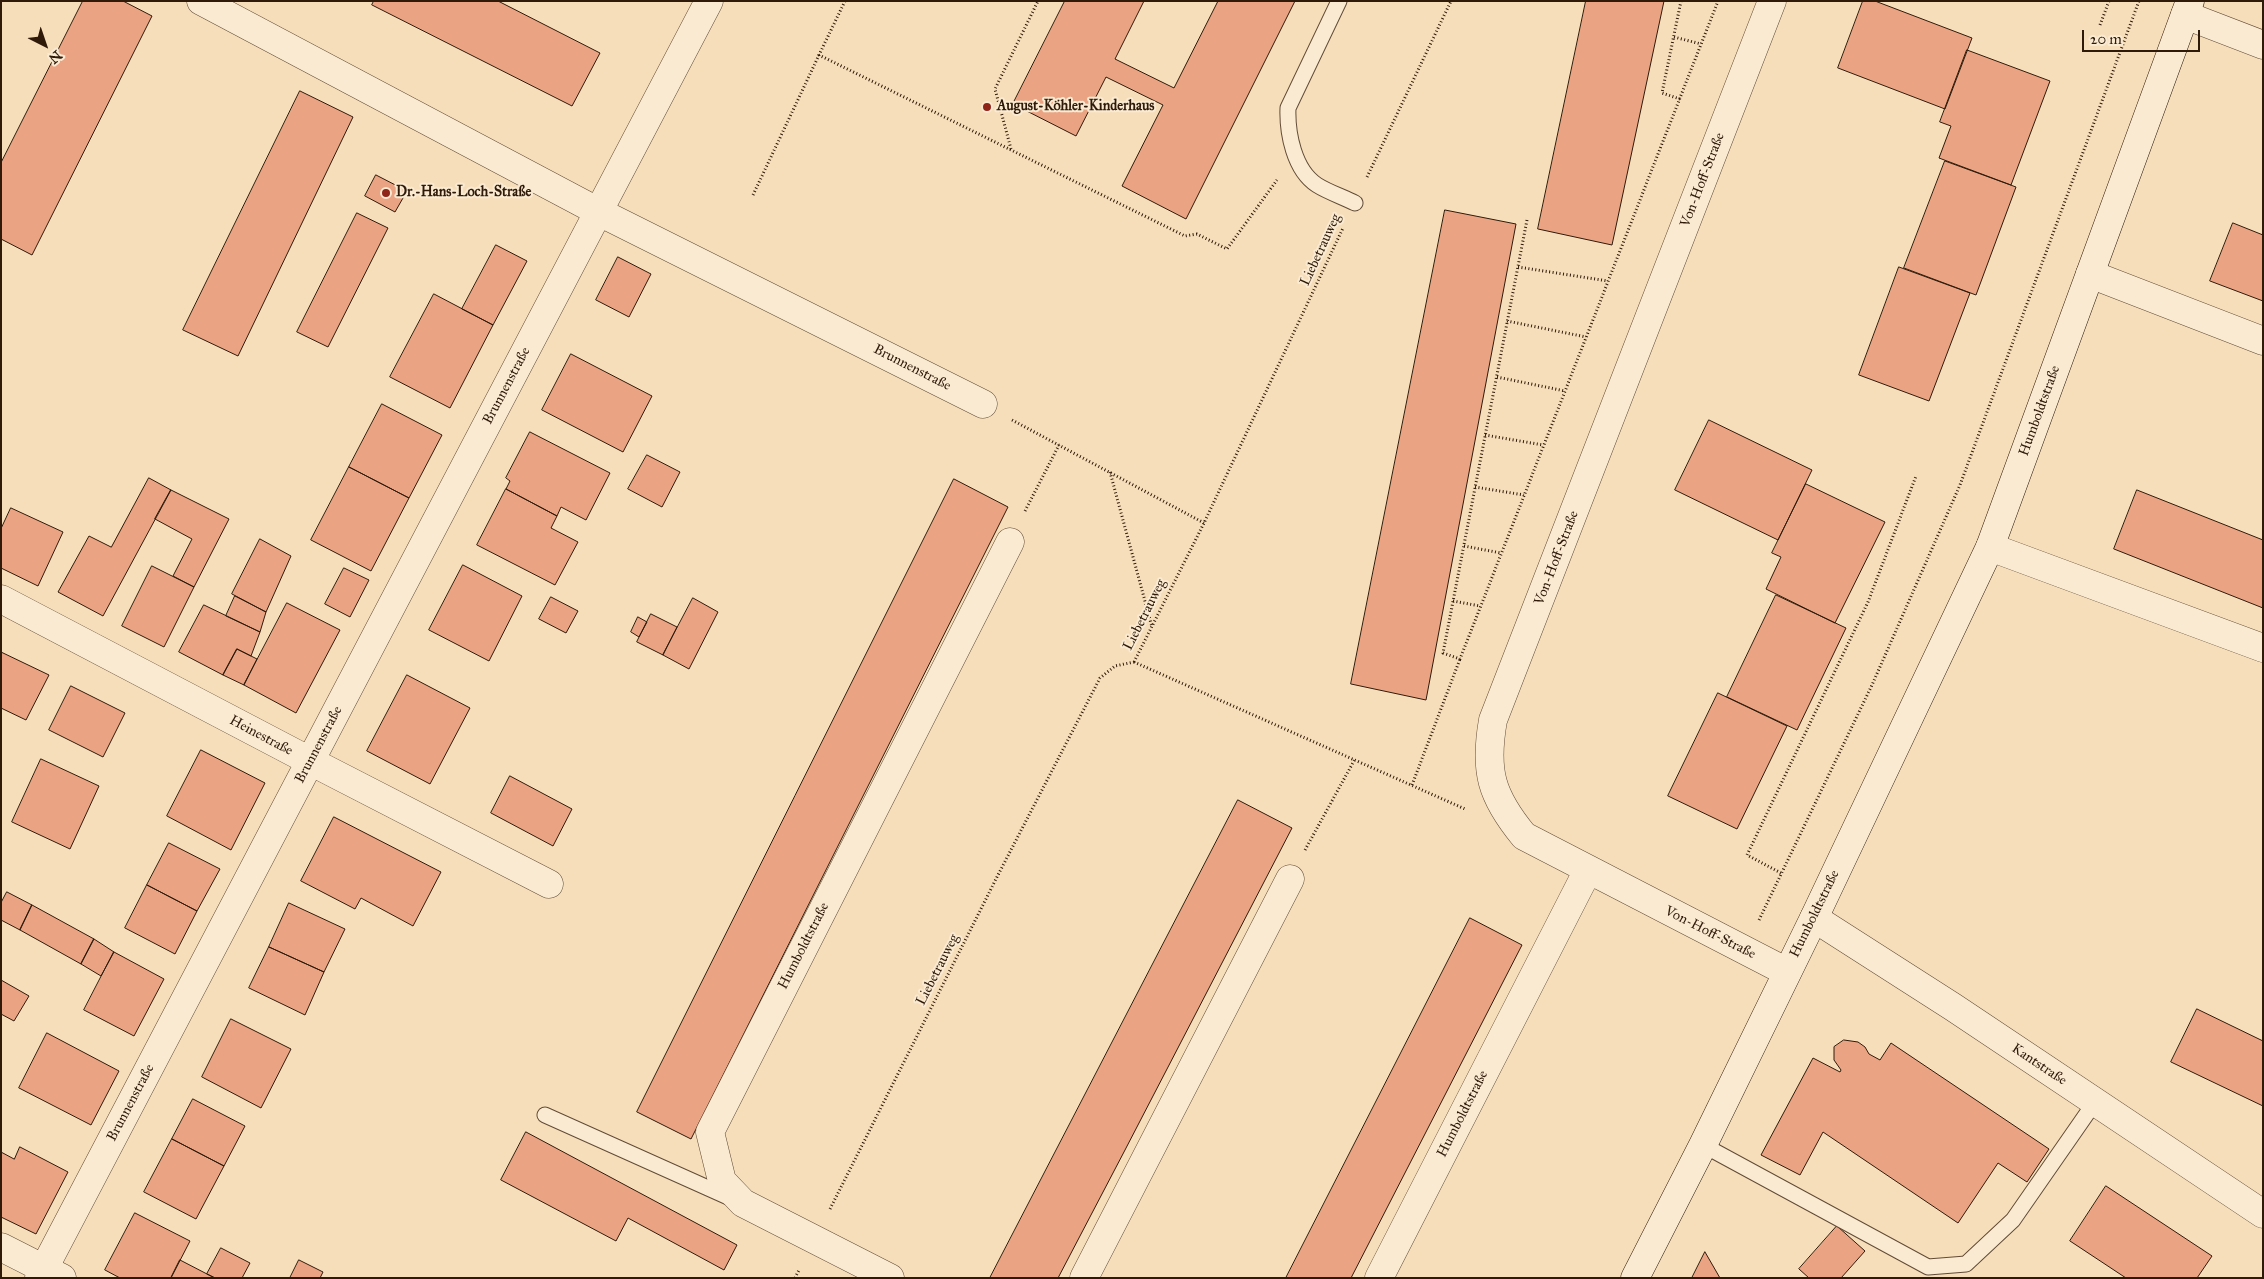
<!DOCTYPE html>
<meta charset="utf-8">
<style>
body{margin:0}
#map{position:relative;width:2264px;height:1279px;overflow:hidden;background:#f7deba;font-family:"IM FELL Great Primer",serif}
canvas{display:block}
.frame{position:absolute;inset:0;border:2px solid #2f1a0a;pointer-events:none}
.north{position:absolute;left:20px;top:20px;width:50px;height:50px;-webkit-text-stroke:4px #faead2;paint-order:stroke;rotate:139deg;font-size:14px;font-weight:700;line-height:20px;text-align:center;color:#2f1a0a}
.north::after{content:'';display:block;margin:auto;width:18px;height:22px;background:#2f1a0a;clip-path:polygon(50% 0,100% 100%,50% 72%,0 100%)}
.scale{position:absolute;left:2082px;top:30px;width:118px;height:22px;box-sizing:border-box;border:2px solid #2f1a0a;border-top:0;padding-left:6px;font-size:15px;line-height:18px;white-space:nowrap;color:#2f1a0a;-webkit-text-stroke:4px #faead2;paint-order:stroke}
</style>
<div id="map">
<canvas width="2264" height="1279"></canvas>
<div class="frame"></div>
<div class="north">N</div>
<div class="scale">20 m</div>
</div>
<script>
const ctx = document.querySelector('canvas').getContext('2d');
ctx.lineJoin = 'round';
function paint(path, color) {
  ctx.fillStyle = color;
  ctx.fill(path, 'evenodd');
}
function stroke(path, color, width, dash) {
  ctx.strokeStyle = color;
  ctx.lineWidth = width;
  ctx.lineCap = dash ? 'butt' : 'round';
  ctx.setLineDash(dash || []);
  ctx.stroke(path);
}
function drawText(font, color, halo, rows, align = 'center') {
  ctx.font = font + ' "IM FELL Great Primer",serif';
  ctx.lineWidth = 4;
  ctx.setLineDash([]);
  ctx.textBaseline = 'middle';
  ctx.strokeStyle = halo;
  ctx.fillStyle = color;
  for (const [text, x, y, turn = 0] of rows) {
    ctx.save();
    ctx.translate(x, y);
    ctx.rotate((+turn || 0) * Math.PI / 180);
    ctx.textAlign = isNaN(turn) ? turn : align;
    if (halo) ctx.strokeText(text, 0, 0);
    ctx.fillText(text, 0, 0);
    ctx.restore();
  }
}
const building = new Path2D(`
 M83,1H123L152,16L32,255L1,239V163Z
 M374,1H498L600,53L572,106L372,5Z
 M1065,1H1144L1115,59L1174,88L1218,1H1295L1186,219L1122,186L1163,105L1106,77L1076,136L1013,104Z
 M1586,1H1664L1612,245L1538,229Z
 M1863,1H1875L1972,38L1945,109L1838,68Z
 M1967,50L2050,81L2011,185L1939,158L1951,126L1940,122Z
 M300,91L353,117L238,356L183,330Z
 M1945,161L2016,187L1976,295L1904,268Z
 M376,175L407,191L395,212L365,196Z
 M1445,210L1516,224L1426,700L1351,684Z
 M357,213L388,228L328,347L297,332Z
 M2233,223L2263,235V301L2210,281Z
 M496,245L527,261L493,325L462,309Z
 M618,257L651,274L629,317L596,300Z
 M1899,267L1970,293L1929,401L1859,375Z
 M434,294L493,325L450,408L390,377Z
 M571,354L652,396L623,452L542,410Z
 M382,404L442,435L409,498L349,467Z
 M1709,420L1812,470L1778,540L1675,490Z
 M530,432L610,473L586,520L561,507L557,516L506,489L510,481L506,478Z
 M647,455L680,472L662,507L628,489Z
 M349,467L409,498L371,571L311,540Z
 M149,478L171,490L103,616L58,592L89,536L111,547Z
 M954,479L1008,507L691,1139L637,1112Z
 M1806,484L1885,522L1835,623L1766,589L1781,557L1772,553Z
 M506,489L557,516L551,528L578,542L555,585L477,545Z
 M171,490L229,519L194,587L173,576L192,539L155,519Z
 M2137,490L2263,540V608L2114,549Z
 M11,508L63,532L38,586L1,568V529Z
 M260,539L291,556L266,612L232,594Z
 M463,565L522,596L489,661L429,630Z
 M152,566L194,587L164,647L122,626Z
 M344,568L369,580L350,617L325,604Z
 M1776,595L1846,628L1797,730L1727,697Z
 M235,596L266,612L260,632L226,616Z
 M551,597L578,611L566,633L539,619Z
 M693,598L718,612L689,669L663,655Z
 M287,603L340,630L296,713L244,685Z
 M204,605L260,632L251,656L237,649L223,675L179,652Z
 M651,614L677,627L663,655L637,642Z
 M638,617L647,622L639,637L631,632Z
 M237,649L257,659L244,685L223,675Z
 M1,652L49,675L26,720L1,708Z
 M407,675L470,708L430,784L367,751Z
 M71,686L125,713L103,757L49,730Z
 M1718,693L1787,726L1737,829L1668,796Z
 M201,750L265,783L231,850L167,816Z
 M41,759L99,786L70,849L12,822Z
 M510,776L572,809L553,846L491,813Z
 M1238,800L1292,828L1125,1150L1058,1278H990Z
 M334,817L441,872L413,926L361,898L355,909L301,881Z
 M169,843L220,869L197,911L147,885Z
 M147,885L197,911L175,954L125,928Z
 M7,892L32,905L20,930L1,920V903Z
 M289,903L345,929L324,972L269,947Z
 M32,905L94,939L81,964L20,930Z
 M1470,918L1522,945L1351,1278H1286Z
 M94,939L114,952L101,976L81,964Z
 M269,947L324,972L305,1015L249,988Z
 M114,952L164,979L134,1036L84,1010Z
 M1,980L29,996L14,1021L1,1014Z
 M2197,1009L2263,1041V1106L2171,1062Z
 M231,1019L291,1049L261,1108L202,1077Z
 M47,1033L119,1071L91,1125L19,1088Z
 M1844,1040L1858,1042L1865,1047L1869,1054L1880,1060L1891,1043L2049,1149L2027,1182L1998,1163L1958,1223L1823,1132L1800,1175L1761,1155L1813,1058L1840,1072L1841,1070L1834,1060V1047Z
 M193,1099L245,1126L224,1166L172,1139Z
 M526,1132L737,1245L724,1270L628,1218L616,1241L501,1180Z
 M172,1139L224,1166L196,1219L144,1192Z
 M20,1147L68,1172L36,1234L1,1217V1152L14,1159Z
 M2106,1186L2212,1256L2197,1278H2126L2070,1241Z
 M135,1213L190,1241L171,1278H120L105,1270Z
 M1837,1226L1865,1251L1841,1278H1809L1799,1269Z
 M221,1248L250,1263L242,1278H215L207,1274Z
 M1705,1252L1720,1278H1692Z
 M180,1260L207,1274L215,1278H171Z
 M299,1260L323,1272L320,1278H290Z`);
const path = new Path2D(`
 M845,1L819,55L1185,236L1197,234L1227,249L1277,180
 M2100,25L2109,1
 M1674,37L1701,44
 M1680,99L1662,93L1681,1
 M1011,149L995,89L1038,1
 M1367,177L1451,1
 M753,195L819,55
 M1527,220L1443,653L1460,659L1718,1
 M1518,267L1608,281
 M1507,321L1586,337
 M1497,377L1565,391
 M1012,420L1204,523
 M1485,435L1543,445
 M1110,472L1152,627
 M1475,487L1524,495
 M1025,511L1059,445
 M1464,546L1501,553
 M1453,601L1480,606
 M1134,662L1204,523L1343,228
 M1134,662L1465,809
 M1412,785L1460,659
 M1305,850L1355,759
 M1781,873L1747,855L1868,602L1916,476
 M1759,920L1872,685L1960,485L2139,1
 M830,1209L998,875L1100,678L1115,666L1134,662
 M795,1278L799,1270`);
const service = new Path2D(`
 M1339,1L1288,108C1287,133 1294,170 1317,185C1328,192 1343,197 1355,203
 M545,1115L728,1197
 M1703,1145L1928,1267L1966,1264L2013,1220L2095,1102`);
const minor = new Path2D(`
 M201,1L599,212L983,404
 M1772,1L1493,720C1484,771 1491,796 1524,836L1787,972
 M2185,15L2263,45
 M2090,274L2263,341
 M1990,547L2263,648
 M1,599L310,761L549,884
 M1814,918L1953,1007L2263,1214
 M1,1247L62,1278
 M39,1278L709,1
 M890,1278L743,1203L722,1181L710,1132L1010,542
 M1084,1278L1290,879
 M1379,1278L1588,870`);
const secondary = new Path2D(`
 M1635,1278L1703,1145L1814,918L1990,547L2190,1`);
const markers = [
 [987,107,5,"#8f2418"],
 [386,193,5,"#8f2418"]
];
const poiNames = [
 ["August-Köhler-Kinderhaus",997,107],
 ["Dr.-Hans-Loch-Straße",396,193]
];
const streetNames = [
 ["Von-Hoff-Straße",1703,180,-69],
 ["Liebetrauweg",1321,250,-65],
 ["Brunnenstraße",912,368,27],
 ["Brunnenstraße",507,386,-62],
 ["Humboldtstraße",2040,411,-70],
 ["Von-Hoff-Straße",1557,558,-69],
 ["Liebetrauweg",1145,615,-63],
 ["Heinestraße",261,736,28],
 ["Brunnenstraße",319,745,-62],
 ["Humboldtstraße",1815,914,-64],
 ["Von-Hoff-Straße",1710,933,27],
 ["Humboldtstraße",804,946,-63],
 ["Liebetrauweg",938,970,-63],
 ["Kantstraße",2039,1065,34],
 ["Brunnenstraße",131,1103,-62],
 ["Humboldtstraße",1463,1114,-63]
];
paint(building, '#eaa484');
stroke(building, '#2f1a0a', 1);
stroke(service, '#614b36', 17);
stroke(minor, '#614b36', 29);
stroke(secondary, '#2f1a0a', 29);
stroke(path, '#2f1a0a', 3, [1, 2.5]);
stroke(service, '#faead2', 15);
stroke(minor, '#faead2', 28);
stroke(secondary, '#faead2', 28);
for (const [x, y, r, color] of markers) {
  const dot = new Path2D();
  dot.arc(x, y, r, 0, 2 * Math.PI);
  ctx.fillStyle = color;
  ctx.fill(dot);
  stroke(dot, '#faead2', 2);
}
drawText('bold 14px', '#2f1a0a', '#faead2', poiNames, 'left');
drawText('14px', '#2f1a0a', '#faead2', streetNames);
</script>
